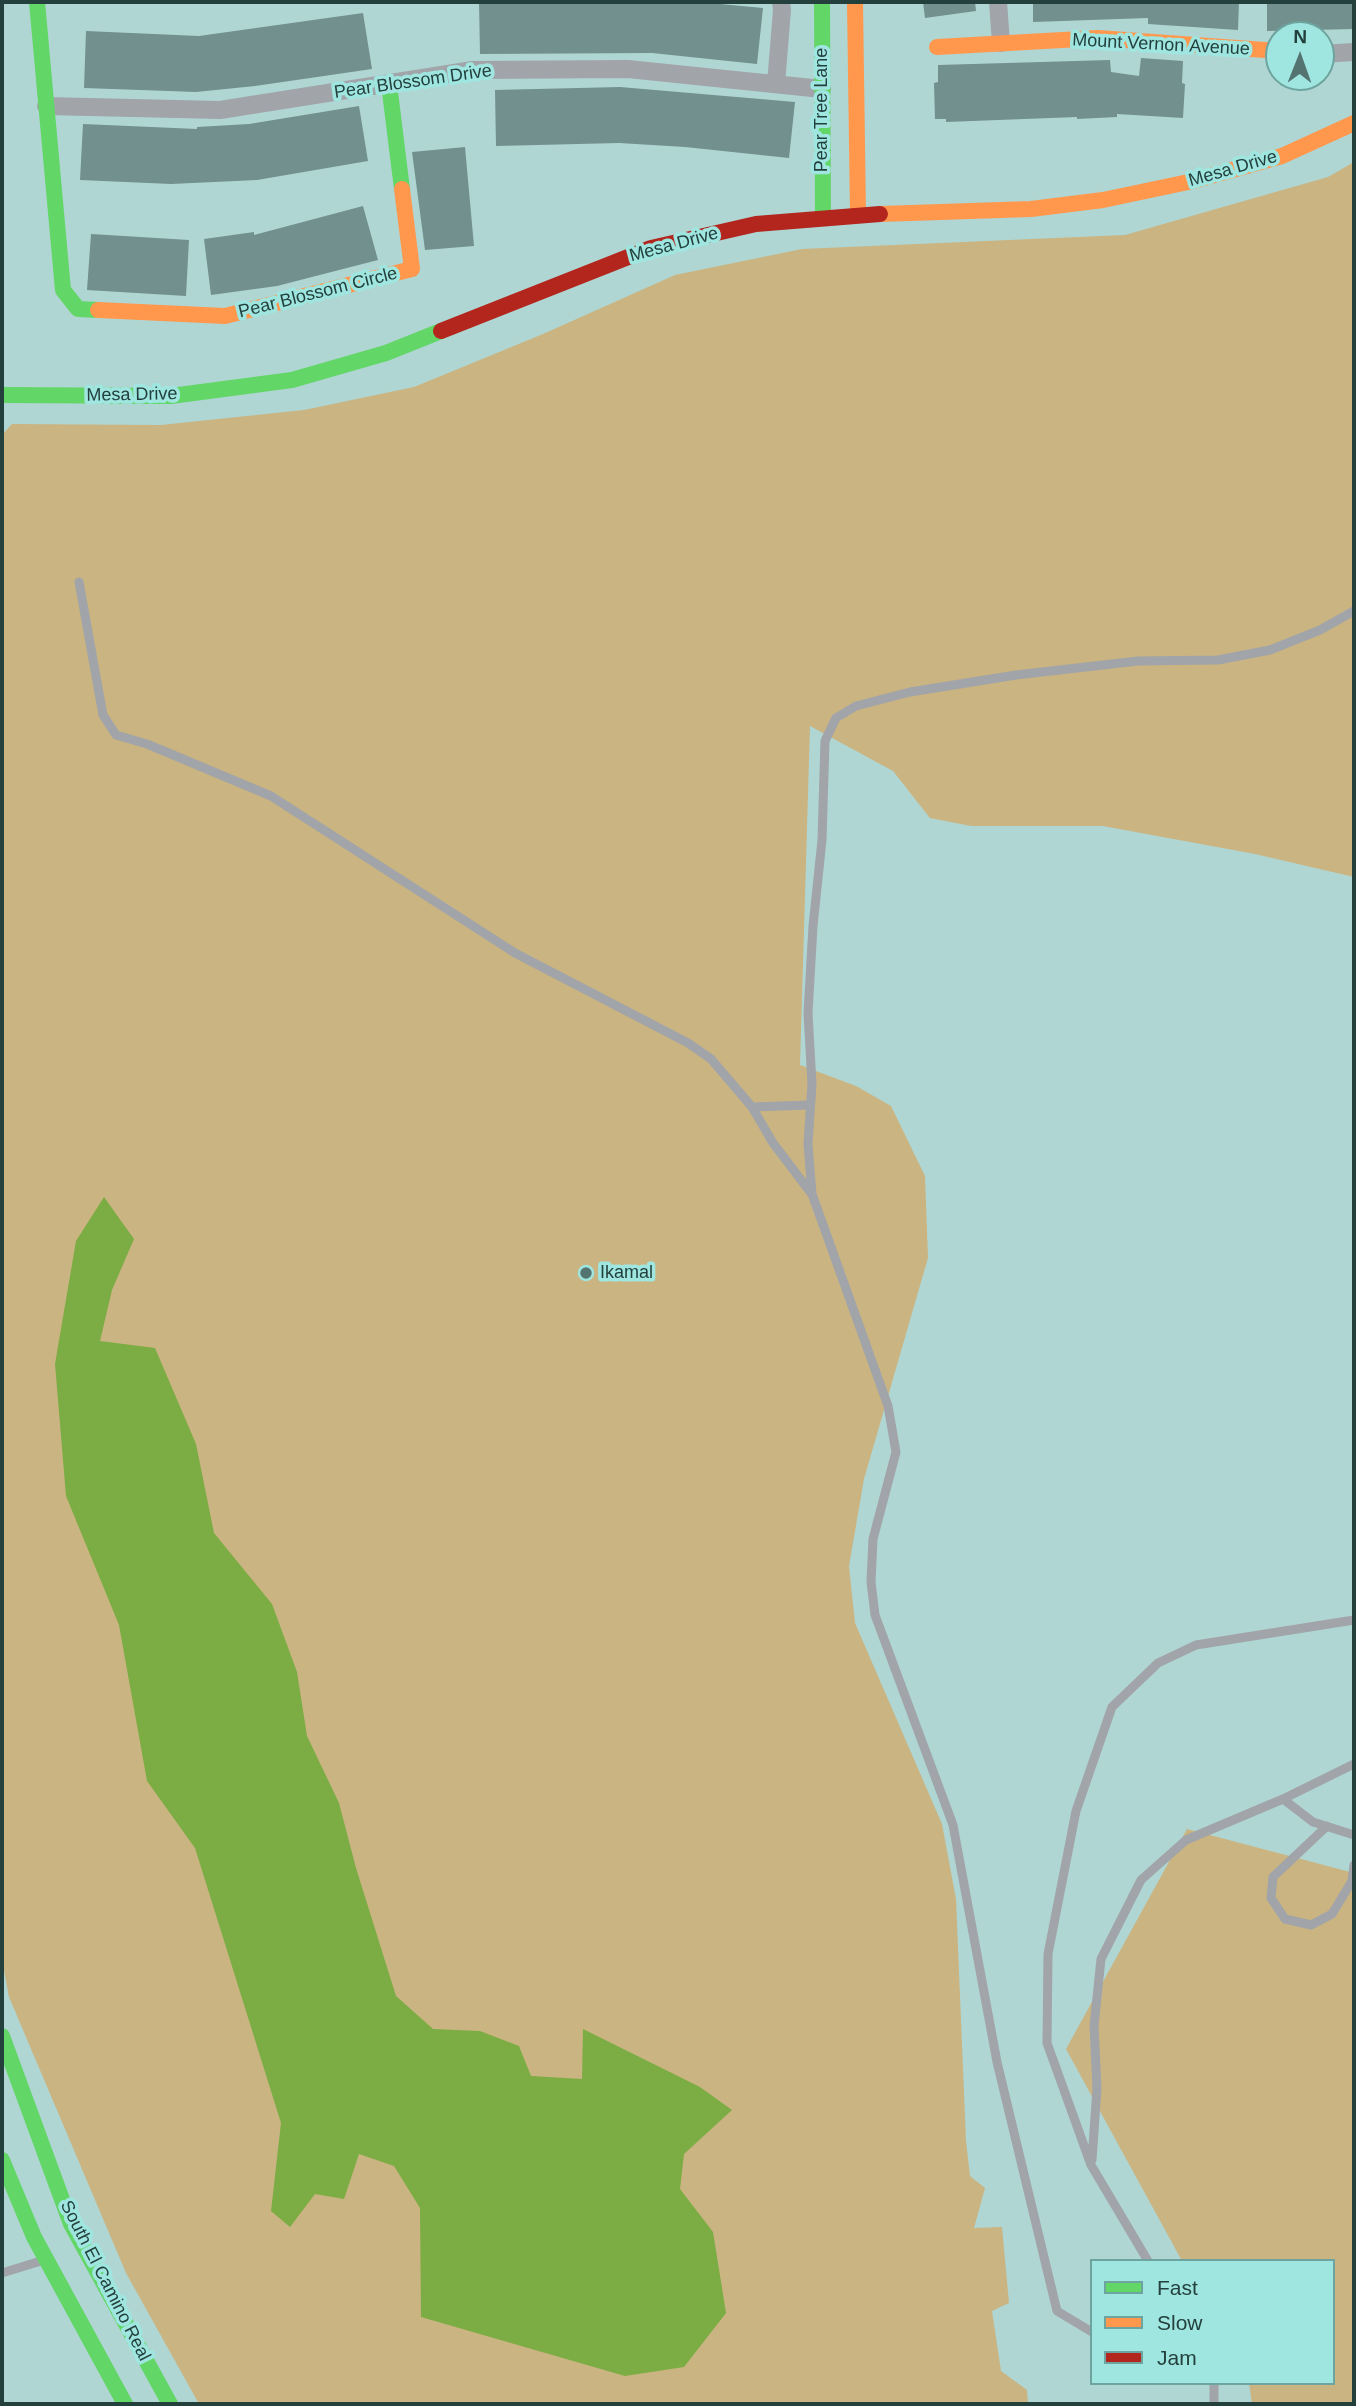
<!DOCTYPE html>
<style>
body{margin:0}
#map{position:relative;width:1356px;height:2406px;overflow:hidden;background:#b0d6d3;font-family:Helvetica,sans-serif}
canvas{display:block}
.frame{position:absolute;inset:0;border:4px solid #23403d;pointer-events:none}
.legend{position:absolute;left:1090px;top:2259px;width:245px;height:126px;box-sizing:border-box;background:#a0e6e0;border:2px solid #6ea49f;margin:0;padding:9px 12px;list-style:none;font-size:21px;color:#23403d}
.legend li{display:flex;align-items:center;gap:14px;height:35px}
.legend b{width:35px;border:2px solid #6ea49f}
.north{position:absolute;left:1265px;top:21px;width:70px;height:70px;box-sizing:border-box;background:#a0e6e0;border:2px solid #6ea49f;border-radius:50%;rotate:1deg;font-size:19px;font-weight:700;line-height:28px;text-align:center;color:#23403d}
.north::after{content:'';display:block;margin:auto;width:24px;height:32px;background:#547472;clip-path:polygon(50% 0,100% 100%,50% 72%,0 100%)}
</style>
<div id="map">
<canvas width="1356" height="2406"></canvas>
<div class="frame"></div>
<ul class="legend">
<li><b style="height:9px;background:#63d668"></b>Fast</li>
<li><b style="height:9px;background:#ff974d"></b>Slow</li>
<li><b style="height:9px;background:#b3261e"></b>Jam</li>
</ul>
<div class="north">N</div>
</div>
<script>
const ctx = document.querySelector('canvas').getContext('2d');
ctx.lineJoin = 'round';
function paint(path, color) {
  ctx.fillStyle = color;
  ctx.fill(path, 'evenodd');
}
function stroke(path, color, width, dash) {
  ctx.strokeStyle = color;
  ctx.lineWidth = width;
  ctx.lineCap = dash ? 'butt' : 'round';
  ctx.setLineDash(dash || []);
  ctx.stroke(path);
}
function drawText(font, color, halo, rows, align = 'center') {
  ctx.font = font + ' Helvetica,sans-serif';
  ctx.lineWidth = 7;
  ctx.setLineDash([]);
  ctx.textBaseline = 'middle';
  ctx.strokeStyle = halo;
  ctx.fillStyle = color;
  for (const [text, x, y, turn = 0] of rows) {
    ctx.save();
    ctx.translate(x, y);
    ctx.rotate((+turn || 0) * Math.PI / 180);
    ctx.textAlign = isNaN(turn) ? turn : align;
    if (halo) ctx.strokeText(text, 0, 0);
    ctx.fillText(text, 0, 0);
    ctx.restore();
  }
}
const green = new Path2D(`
 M1354,162V877L1255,854L1103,826H971L930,818L893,771L810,726L800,1065L856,1086L891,1106L925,1176L928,1258L864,1479L849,1566L855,1623L942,1824L956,1899L966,2141L970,2176L985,2188L974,2228L1002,2227L1009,2303L992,2311L1001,2371L1027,2390L1028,2404H199L126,2273L9,1997L2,1960V435L12,424L161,425L304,410L414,387L543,334L675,275L802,249L1125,235L1328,177Z
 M1187,1829L1354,1873V2404H1252L1249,2383H1333V2261H1182L1066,2049Z`);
const water = new Path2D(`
 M104,1197L134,1239L112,1290L100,1341L155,1348L196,1444L214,1533L272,1604L297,1672L307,1736L339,1803L356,1868L396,1996L433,2029L480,2031L519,2046L531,2076L582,2079L583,2029L700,2087L732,2110L684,2154L680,2189L713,2232L726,2313L684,2367L625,2376L421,2317L420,2208L394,2166L359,2154L344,2199L315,2194L290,2227L271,2211L281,2123L195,1848L147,1781L119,1625L66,1496L55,1364L76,1241Z`);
const building = new Path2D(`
 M479,2H699L763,8L757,64L652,53L480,54Z
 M923,2H975L976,11L925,18Z
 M1033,2H1239L1238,30L1148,24V18L1033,22Z
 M1267,2H1354V29L1267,31Z
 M363,13L372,69L255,86L196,92L84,88L86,31L199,36Z
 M1141,58L1183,61L1182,83L1185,84L1183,118L1117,114V117L1077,119V117L946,122V119H935L934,83L938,82V65L1110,60L1111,72L1139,76Z
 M620,87L795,102L789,158L685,147L619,143L496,146L495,90Z
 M359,106L368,161L257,180L171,184L80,180L83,124L197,129V127L249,124Z
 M465,147L474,246L425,250L412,152Z
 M363,206L378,260L277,286L211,295L204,239L254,232V235Z
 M91,234L189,240L186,296L87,290Z`);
const lane = new Path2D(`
 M79,582L103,715L116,735L147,744L271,796L515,953L688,1043L711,1059L752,1107L773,1143L811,1193
 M752,1107L810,1105
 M1283,1799L1313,1822L1354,1835
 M1327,1826L1273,1877L1271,1898L1285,1919L1311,1925L1332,1914L1352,1881L1354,1865
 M1092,2160L1097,2088L1094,2026L1101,1959L1141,1880L1186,1840L1283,1799L1354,1764
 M1148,2261L1091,2165L1047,2043L1048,1954L1076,1811L1112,1707L1158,1663L1196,1645L1354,1620
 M2,2273L44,2260
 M1092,2332L1057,2311L997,2062L953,1825L875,1615L871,1582L873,1539L896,1452L888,1406L812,1194L808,1144L812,1084L808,1013L813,926L822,840L825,741L836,718L856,706L910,692L1016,675L1138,661L1218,660L1270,650L1320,630L1354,611
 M1214,2404V2383`);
const street = new Path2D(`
 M998,2L1001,43
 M1321,54L1354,52
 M776,84L782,10L781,2
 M46,106L220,110L473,70L628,69L822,89`);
const fast = new Path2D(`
 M37,2L63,290L78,309L98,310
 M822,2L823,217
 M389,84L402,189
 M2,395L171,396L292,380L386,353L441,331
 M2,2036L71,2224L170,2404
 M2,2160L34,2237L125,2404`);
const slow = new Path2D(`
 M855,2L858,215
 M937,47L1098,38L1279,51
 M880,214L1031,209L1103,200L1193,181L1282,156L1354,123
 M98,310L225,316L412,269L402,189`);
const jam = new Path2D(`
 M441,331L651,248L756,224L880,214`);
const markers = [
 [586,1273,7,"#547472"]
];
const streetNames = [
 ["Mount Vernon Avenue",1161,45,3],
 ["Pear Blossom Drive",413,82,-8],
 ["Pear Tree Lane",822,110,-90],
 ["Mesa Drive",1233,169,-16],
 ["Mesa Drive",674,245,-15],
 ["Pear Blossom Circle",318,293,-14],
 ["Mesa Drive",132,395,-1],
 ["South El Camino Real",105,2281,63]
];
const poiNames = [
 ["Ikamal",600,1273]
];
paint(green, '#cab481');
paint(water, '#7cac44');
paint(building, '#72908d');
stroke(lane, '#a1a4a9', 9);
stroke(street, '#a1a4a9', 18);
stroke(fast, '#63d668', 16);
stroke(slow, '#ff974d', 16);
stroke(jam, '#b3261e', 16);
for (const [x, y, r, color] of markers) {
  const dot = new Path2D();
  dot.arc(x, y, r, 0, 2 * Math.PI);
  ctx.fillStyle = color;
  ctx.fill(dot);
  stroke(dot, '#a0e6e0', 2.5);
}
drawText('18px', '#23403d', '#a0e6e0', streetNames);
drawText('18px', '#23403d', '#a0e6e0', poiNames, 'left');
</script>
